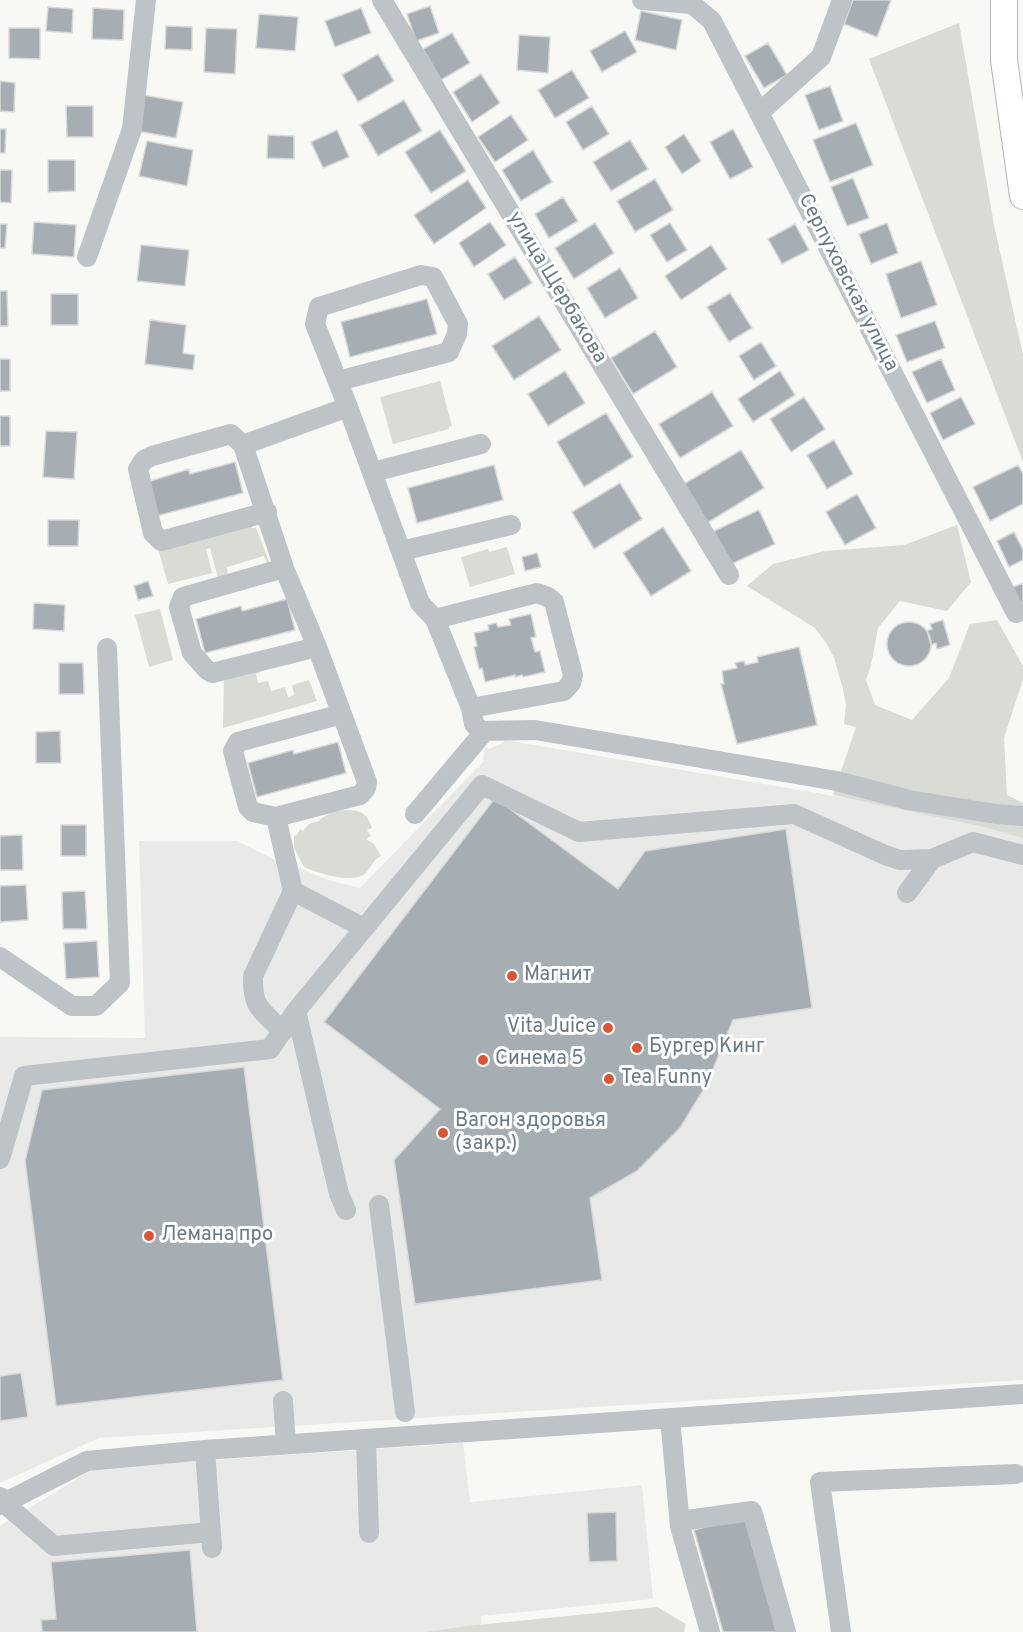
<!DOCTYPE html>
<meta charset="utf-8">
<style>
body{margin:0}
canvas{display:block;background:#f8f8f5}
</style>
<canvas width="1023" height="1632"></canvas>
<script>
const ctx = document.querySelector('canvas').getContext('2d');
ctx.lineJoin = 'round';
function paint(path, color) {
  ctx.fillStyle = color;
  ctx.fill(path, 'evenodd');
}
function stroke(path, color, width, dash) {
  ctx.strokeStyle = color;
  ctx.lineWidth = width;
  ctx.lineCap = dash ? 'butt' : 'round';
  ctx.setLineDash(dash || []);
  ctx.stroke(path);
}
function drawText(font, color, halo, rows, align = 'center') {
  ctx.font = font + ' Overpass,sans-serif';
  ctx.lineWidth = 6;
  ctx.setLineDash([]);
  ctx.textBaseline = 'middle';
  ctx.strokeStyle = halo;
  ctx.fillStyle = color;
  for (const [text, x, y, turn = 0] of rows) {
    ctx.save();
    ctx.translate(x, y);
    ctx.rotate((+turn || 0) * Math.PI / 180);
    ctx.textAlign = isNaN(turn) ? turn : align;
    if (halo) ctx.strokeText(text, 0, 0);
    ctx.fillText(text, 0, 0);
    ctx.restore();
  }
}
const built = new Path2D(`
 M505,740L1023,828V1380L99,1438L0,1483V1037L145,1038L139,841H237L277,861L292,858L299,868L331,881L360,888L483,762L485,747L489,749L501,744Z
 M463,1443L470,1502L642,1485L653,1599L481,1616L482,1632H0V1526L95,1468Z`);
const green = new Path2D(`
 M959,23L994,225L1023,355V462L869,59Z
 M440,381L452,426L449,427V429L393,444L380,397Z
 M251,524L252,528H256L270,564H267L264,556L227,567L229,579L219,582L210,548L206,549L212,573L168,584L158,549Z
 M957,525L971,582L947,611L900,601L878,628L871,665L866,680L875,705L912,720L949,678L970,624L997,620L1023,666V679L1004,738L1007,795L1023,803V838L984,827L833,795L856,727L844,724L846,705L843,689L834,658L828,646L815,628L747,586L773,564L825,551L904,545Z
 M507,547L515,574L470,587L461,557L488,549L489,552Z
 M160,609L173,660L149,667L135,615Z
 M259,669L260,672L256,674L258,683L268,681L271,691L285,687L288,697L294,695L292,685L309,680L317,701L223,728L224,679Z
 M348,810C362,810 368,815 372,828L367,830L371,836L366,839L374,844L381,856C373,859 371,868 365,874C352,884 317,873 304,867L294,848V836L297,835L300,829L303,831L309,824L319,821L320,819L335,811Z
 M657,1607L686,1624L684,1632H426L467,1626Z`);
const building = new Path2D(`
 M853,0H891L877,37L844,24Z
 M430,6L439,33L416,41L407,14Z
 M48,7L73,9L72,33L46,31Z
 M93,8L124,10L123,40L92,39Z
 M361,8L371,33L335,47L325,21Z
 M641,11L682,20L676,50L635,40Z
 M259,14L298,17L295,51L256,48Z
 M166,26L192,27V50L165,49Z
 M9,28H40V59L9,58Z
 M206,28L237,29L235,74L204,72Z
 M625,31L637,52L602,72L590,51Z
 M452,33L470,63L441,80L423,49Z
 M519,35L550,37L548,73L517,70Z
 M768,43L787,75L764,88L745,56Z
 M378,54L394,81L358,102L342,75Z
 M572,70L589,98L555,118L538,90Z
 M481,74L500,103L472,122L453,92Z
 M0,81L15,83L14,112L0,111Z
 M830,86L843,121L819,130L805,95Z
 M143,95L183,102L176,138L137,131Z
 M404,100L422,131L378,156L360,125Z
 M66,106H93V137H67Z
 M592,106L609,134L583,150L566,122Z
 M511,115L528,140L495,162L478,137Z
 M856,123L873,165L830,182L813,140Z
 M0,129H6L5,153H0Z
 M733,129L753,167L730,179L710,142Z
 M337,130L349,157L323,168L311,142Z
 M440,130L466,171L431,193L405,152Z
 M684,134L701,161L682,174L665,147Z
 M268,135L294,136V159L267,158Z
 M630,140L648,169L611,191L593,162Z
 M147,141L193,150L187,186L139,176Z
 M533,150L552,182L521,201L502,170Z
 M48,160H75V191L48,192Z
 M0,170H12L11,203L0,202Z
 M853,178L869,218L847,226L831,187Z
 M655,179L673,210L635,232L617,201Z
 M468,180L486,208L434,244L414,215Z
 M563,197L578,221L549,238L535,214Z
 M34,222L76,225L74,257L32,254Z
 M490,222L506,245L474,267L459,243Z
 M595,223L614,253L574,279L555,248Z
 M670,223L687,250L667,262L650,235Z
 M887,223L898,253L871,264L859,234Z
 M0,224H7L5,248H0Z
 M795,224L809,250L782,264L768,239Z
 M141,245L189,250L185,286L137,281Z
 M711,245L727,269L681,300L665,276Z
 M515,257L532,283L504,300L488,274Z
 M921,261L937,305L901,318L886,274Z
 M620,268L638,298L605,318L587,288Z
 M0,291H7L8,326H0Z
 M730,293L752,328L729,342L707,307Z
 M51,294H78V325H51Z
 M427,299L437,334L350,357L341,322Z
 M539,316L561,350L514,380L492,346Z
 M150,320L186,325L183,353L195,355L193,370L145,364Z
 M935,321L945,348L907,362L896,335Z
 M655,331L677,367L633,394L611,358Z
 M761,342L776,366L754,380L739,356Z
 M0,359H10V391H0Z
 M941,359L955,390L927,403L912,372Z
 M565,371L585,403L548,426L528,394Z
 M780,371L795,395L753,422L738,399Z
 M712,392L733,426L680,458L659,424Z
 M804,397L825,429L791,452L770,419Z
 M961,397L975,424L943,440L930,413Z
 M606,413L633,457L584,487L557,442Z
 M0,416H10V446H0Z
 M46,431L77,432L74,479L43,477Z
 M834,440L853,474L827,489L807,455Z
 M741,450L764,488L707,523L684,484Z
 M235,462L243,493L153,517L144,483L189,469L190,474Z
 M494,465L503,500L417,523L408,488Z
 M1018,465L1023,474V504L990,521L973,487Z
 M620,483L642,519L594,549L572,512Z
 M857,494L876,528L845,545L826,512Z
 M759,510L775,544L729,565L714,531Z
 M48,520H79L78,546H48Z
 M663,527L691,571L651,596L623,553Z
 M1014,532L1023,550V560L1009,567L997,541Z
 M537,553L541,567L525,571L522,557Z
 M148,581L153,596L138,600L134,586Z
 M1023,583V615L1011,588Z
 M287,599L295,630L205,653L196,619L241,606L242,611Z
 M34,603L65,605L64,631L33,629Z
 M531,614L536,637L531,638L535,652L540,651L545,672L523,677L522,675L515,677V675L485,682L482,668L479,669L474,647L477,646L474,633L489,630L488,625L496,623L498,627L511,625L509,619Z
 M943,620L950,645L937,649L936,643L931,645L927,631L932,629L930,624Z
 M887 644a22 22 0 1 1 44 0a22 22 0 1 1-44 0Z
 M799,647L817,725L737,744L721,684H724L722,671L737,668L735,663L744,661L745,665L758,662L757,657Z
 M59,663H83L84,694H59Z
 M60,731L61,763H36V732Z
 M338,742L346,773L257,797L248,763L293,750L294,754Z
 M495,798L618,889L645,851L786,829L812,1008L733,1020L707,1084L680,1128L637,1171L590,1198L602,1280L415,1304L394,1160L440,1109L324,1022Z
 M61,825H86V856H61Z
 M22,835L23,870H0V836Z
 M26,885L28,920L0,922V886Z
 M85,891L87,929H63L62,892Z
 M97,941L99,977L66,979L64,943Z
 M244,1067L283,1380L56,1406L25,1161L42,1090Z
 M21,1373L28,1417L0,1421V1376Z
 M616,1512L617,1561L589,1562L587,1513Z
 M746,1516L778,1632H723L694,1530Z
 M190,1550L197,1632H42L41,1620L56,1619L51,1562Z`);
const minor = new Path2D(`
 M382,0L729,575
 M642,0L692,4L712,21L1016,613
 M759,113L821,57L842,0
 M87,257L132,129L146,0
 M338,381L449,352L457,334L458,324L433,277L421,275L319,307L315,324L348,407
 M243,445L348,407L420,603L435,619L471,708L474,724L481,731L535,730L837,781L909,800L996,814L1023,816
 M373,472L481,444
 M267,512L161,541L153,533L138,469L144,460L152,456L231,434L243,445L284,568L317,647L367,782L366,788L360,795L276,817L293,891
 M401,551L511,525
 M284,568L183,597L179,607L192,653L207,670L212,673L317,647
 M435,619L537,593L548,597L554,602L573,675L571,683L564,691L471,708
 M415,814L484,732
 M276,817L253,812L248,807L233,751L238,742L342,714
 M907,893L932,859L973,842L1023,855
 M0,957L72,1006H96L120,983L107,648
 M283,1031C261,1010 252,1008 253,976L293,891L364,928
 M0,1159L24,1076L270,1049L296,1011
 M379,1205L405,1412
 M346,1210L339,1194L296,1011L482,785L579,832L794,814L885,855L900,860L932,859
 M283,1401L286,1444
 M670,1418L680,1526L710,1632
 M366,1439L369,1533
 M205,1450L212,1548
 M0,1497L4,1503L54,1546L211,1532
 M0,1505L87,1461L205,1450L1023,1394
 M680,1521L752,1511L786,1632
 M841,1632L820,1482L1016,1474`);
const major = new Path2D(`
 M1004,0V60L1023,196`);
const markers = [
 [512,976,6,"#da5533"],
 [608,1028,6,"#da5533"],
 [637,1048,6,"#da5533"],
 [483,1060,6,"#da5533"],
 [609,1079,6,"#da5533"],
 [443,1133,6,"#da5533"],
 [149,1236,6,"#da5533"]
];
const streetNames = [
 ["Серпуховская улица",847,283,63],
 ["улица Щербакова",556,288,59]
];
const poiNames = [
 ["Магнит",524,976],
 ["Vita Juice",596,1028,"right"],
 ["Бургер Кинг",649,1048],
 ["Синема 5",495,1060],
 ["Tea Funny",621,1079],
 ["Вагон здоровья",455,1122],
 ["(закр.)",455,1145],
 ["Лемана про",161,1236]
];
paint(built, '#e9e9e8');
paint(green, '#d8dcd5');
paint(building, '#a6aeb4');
stroke(building, '#d9d9d8', 1.5);
stroke(major, '#b2b7bb', 28);
stroke(minor, '#bec3c7', 20);
stroke(major, '#fff', 26);
for (const [x, y, r, color] of markers) {
  const dot = new Path2D();
  dot.arc(x, y, r, 0, 2 * Math.PI);
  ctx.fillStyle = color;
  ctx.fill(dot);
  stroke(dot, '#fff', 2);
}
drawText('20px', '#687985', '#fff', streetNames);
drawText('20px', '#687985', '#fff', poiNames, 'left');
</script>
